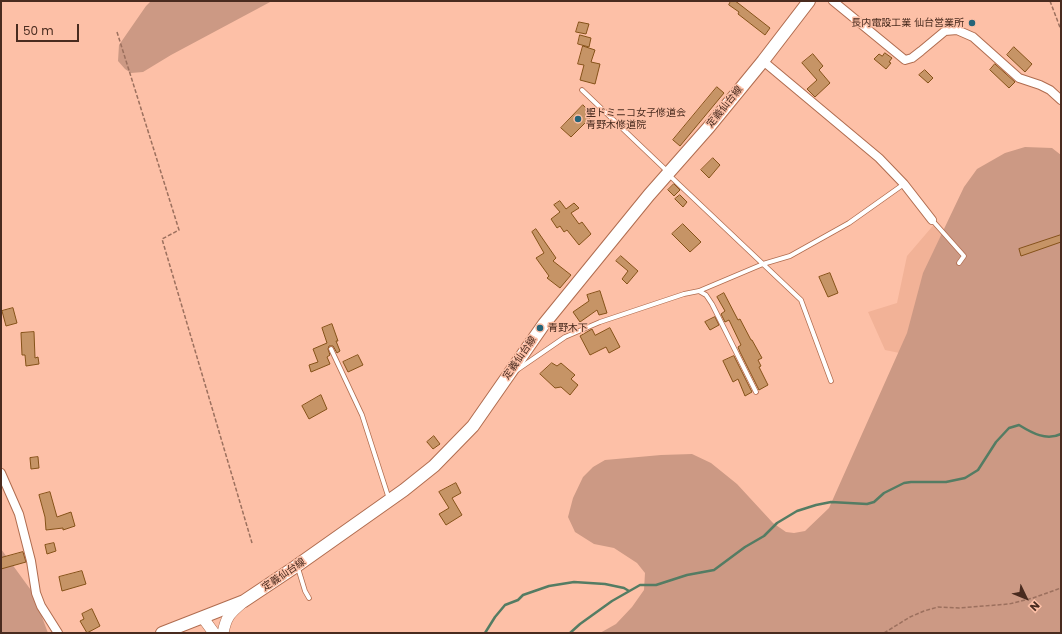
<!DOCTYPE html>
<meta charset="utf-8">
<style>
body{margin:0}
#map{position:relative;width:1062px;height:634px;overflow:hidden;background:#fdc0a7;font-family:Poppins,sans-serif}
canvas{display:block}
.frame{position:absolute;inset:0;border:2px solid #492b1f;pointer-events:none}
.north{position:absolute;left:1006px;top:578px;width:40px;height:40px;-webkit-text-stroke:3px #fdc0a7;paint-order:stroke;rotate:133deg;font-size:11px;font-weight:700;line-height:16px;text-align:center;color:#492b1f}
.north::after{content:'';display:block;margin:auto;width:14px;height:18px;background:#492b1f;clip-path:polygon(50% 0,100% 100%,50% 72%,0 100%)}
.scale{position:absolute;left:16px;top:24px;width:63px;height:18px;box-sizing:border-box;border:2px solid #492b1f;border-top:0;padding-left:5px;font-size:12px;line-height:14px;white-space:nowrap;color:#492b1f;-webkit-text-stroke:3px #fdc0a7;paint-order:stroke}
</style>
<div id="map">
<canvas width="1062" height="634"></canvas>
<div class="frame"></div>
<div class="north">N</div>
<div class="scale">50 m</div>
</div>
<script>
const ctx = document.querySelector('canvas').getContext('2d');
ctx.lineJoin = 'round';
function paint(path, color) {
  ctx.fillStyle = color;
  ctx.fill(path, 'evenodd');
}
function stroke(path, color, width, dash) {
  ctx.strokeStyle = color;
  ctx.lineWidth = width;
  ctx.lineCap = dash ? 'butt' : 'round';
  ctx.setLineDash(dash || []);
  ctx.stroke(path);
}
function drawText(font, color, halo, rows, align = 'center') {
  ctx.font = font + ' Poppins,"Noto Sans JP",sans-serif';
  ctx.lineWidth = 3;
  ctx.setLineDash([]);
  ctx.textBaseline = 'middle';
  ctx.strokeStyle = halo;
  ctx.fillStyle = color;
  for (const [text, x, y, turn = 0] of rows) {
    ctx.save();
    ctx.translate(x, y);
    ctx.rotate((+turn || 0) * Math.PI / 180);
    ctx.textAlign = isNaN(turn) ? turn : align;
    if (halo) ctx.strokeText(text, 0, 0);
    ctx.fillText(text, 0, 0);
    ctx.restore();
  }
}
const built = new Path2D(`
 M937,221L975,265L924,358L885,350L868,312L897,303L907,256Z`);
const green = new Path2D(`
 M151,1H272L171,55L143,72L131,73L125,69L118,61L119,45L146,6Z
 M1025,147L1052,148L1061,155V633H600L616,624L632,607L644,590L645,573L637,563L614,548L594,544L575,532L568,517L573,498L583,477L593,467L605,460L661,455L692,454L711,463L737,484L773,523L786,532L794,533L805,531L829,508L907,333L923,273L964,187L977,169L1005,153Z
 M1,549L33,593L48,633H1Z`);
const stream = new Path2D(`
 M485,633L495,617L505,605L518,600L523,595L549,586L574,582L605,584L624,588L629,591
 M570,633L580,624L612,601L640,585H656L687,575L714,570L745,547L764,536L777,523L797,511L816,505L831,502L867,504L874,502L884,493L904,483L911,482H946L965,478L978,470L996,442L1009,428L1019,425C1032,433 1046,441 1061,434`);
const building = new Path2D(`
 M731,1H735L738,3L770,28L765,35L738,14L739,12L729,5Z
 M579,22L589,24L586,34L576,32Z
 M580,35L591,38L589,47L578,44Z
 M583,46L595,50L591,62L600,64L595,84L580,80L584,65L578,64Z
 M1014,47L1032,64L1025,72L1007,55Z
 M885,53L892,58L889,62L891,63L886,69L874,59L879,54L882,56Z
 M813,54L823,66L819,70L830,83L815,97L807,89L817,80L802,63Z
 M995,64L1015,82L1009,88L990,70Z
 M925,70L933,78L928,83L919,75Z
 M717,87L724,93L680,146L673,140Z
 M583,105L593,115L571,137L561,128Z
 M713,158L720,165L709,178L701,170Z
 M674,184L680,190L674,196L668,190Z
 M680,195L687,202L683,207L675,199Z
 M560,201L566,209L574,203L579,208L571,213L579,224L582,222L591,234L579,245L567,230L564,232L560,226L557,228L551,219L560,212L554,205Z
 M683,224L701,242L690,252L672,234Z
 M536,229L556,258L553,261L571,275L560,288L547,278L549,276L536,258L544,253L532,232Z
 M1061,235V242L1021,256L1019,249Z
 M621,256L638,271L627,284L622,279L628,271L616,261Z
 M830,273L838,293L828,297L819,277Z
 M600,291L607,313L599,315L597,310L580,322L573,312L589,301L587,295Z
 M724,293L738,320L740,319L751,340H752L762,358L758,360L761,366L759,367L768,385L759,390L740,352L738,347L741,345L729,320L725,322L721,314L725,311L717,297Z
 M13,308L17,323L6,326L2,311Z
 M715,317L719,325L710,330L705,322Z
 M332,324L338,341H336L340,351L337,353L333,346H329L328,349L330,355L327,357L330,364L311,372L309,365L318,362L313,349L327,343L322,328Z
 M610,328L620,347L609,353L606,347L590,355L580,336L592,329L595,335Z
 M34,332L35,358L38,357L39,364L26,366L25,355H22L21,333Z
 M358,355L363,365L348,372L343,362Z
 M734,356L752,392L745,396L738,379L733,382L723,361Z
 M552,363L557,366L561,363L575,375L571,379L578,385L570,395L561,387L555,388L540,374Z
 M321,395L327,409L309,419L302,406Z
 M434,436L440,444L433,449L427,442Z
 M38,457L39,468L31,469L30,458Z
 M456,483L461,493L452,498L462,515L446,525L439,514L449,508L439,492Z
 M50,492L57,517L71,512L75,526L63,530V528L46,530L45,517L39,495Z
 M54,543L56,551L47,554L45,545Z
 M23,552L26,562L1,569V558Z
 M82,571L86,584L62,591L59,577Z
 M92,609L100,626L87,633L80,621L84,619L82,614Z`);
const path = new Path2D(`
 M1050,1L1061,30
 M117,32L179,230L162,239L252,543
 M884,633L910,617L924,611L938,607L959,608L1009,604L1033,598L1061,588`);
const lane = new Path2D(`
 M582,90L667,171
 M669,175L801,300L831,381
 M932,220L964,256L959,263
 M699,291L763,264L790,256L849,223L904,184
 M331,349L362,415L389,499
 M517,370L565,337L600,322L684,294L699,291L706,295L712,304L756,392
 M298,568L305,591L309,598`);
const street = new Path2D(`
 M833,1L905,60L912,58L921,51L945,31L957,30L973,37L1019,78L1040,85L1050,90L1061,100
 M763,61L879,158L904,184L932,220
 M1,473L19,514L31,561L36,593L41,606L58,633`);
const secondary = new Path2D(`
 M203,618L214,633
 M223,633C226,617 230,613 242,603`);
const primary = new Path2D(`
 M162,633L244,601L295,567L404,490L434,466L473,426L544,324L649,195L709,127L763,61L809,1`);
const markers = [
 [972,23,4,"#256479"],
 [578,119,4,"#256479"],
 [540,328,4,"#256479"]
];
const poiNames = [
 ["長内電設工業 仙台営業所",964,23,"right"],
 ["聖ドミニコ女子修道会",586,113],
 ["青野木修道院",586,125],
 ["青野木下",548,328]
];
const streetNames = [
 ["定義仙台線",725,107,-51],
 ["定義仙台線",520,358,-55],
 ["定義仙台線",284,575,-34]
];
paint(built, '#f2b297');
paint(green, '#cc9984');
stroke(stream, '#547c63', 2.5);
paint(building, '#c69466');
stroke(building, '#855219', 1);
stroke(lane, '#b06c4f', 5.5);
stroke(street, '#b06c4f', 10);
stroke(secondary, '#b06c4f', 12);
stroke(primary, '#b06c4f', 14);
stroke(path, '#9c705e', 1.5, [4, 2]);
stroke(lane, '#fff', 4);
stroke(street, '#fff', 8);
stroke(secondary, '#fff', 11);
stroke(primary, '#fff', 12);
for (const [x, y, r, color] of markers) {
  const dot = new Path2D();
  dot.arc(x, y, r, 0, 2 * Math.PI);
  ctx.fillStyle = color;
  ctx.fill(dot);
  stroke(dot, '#fdc0a7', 1.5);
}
drawText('10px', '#492b1f', '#fdc0a7', poiNames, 'left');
drawText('10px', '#492b1f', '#fdc0a7', streetNames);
</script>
